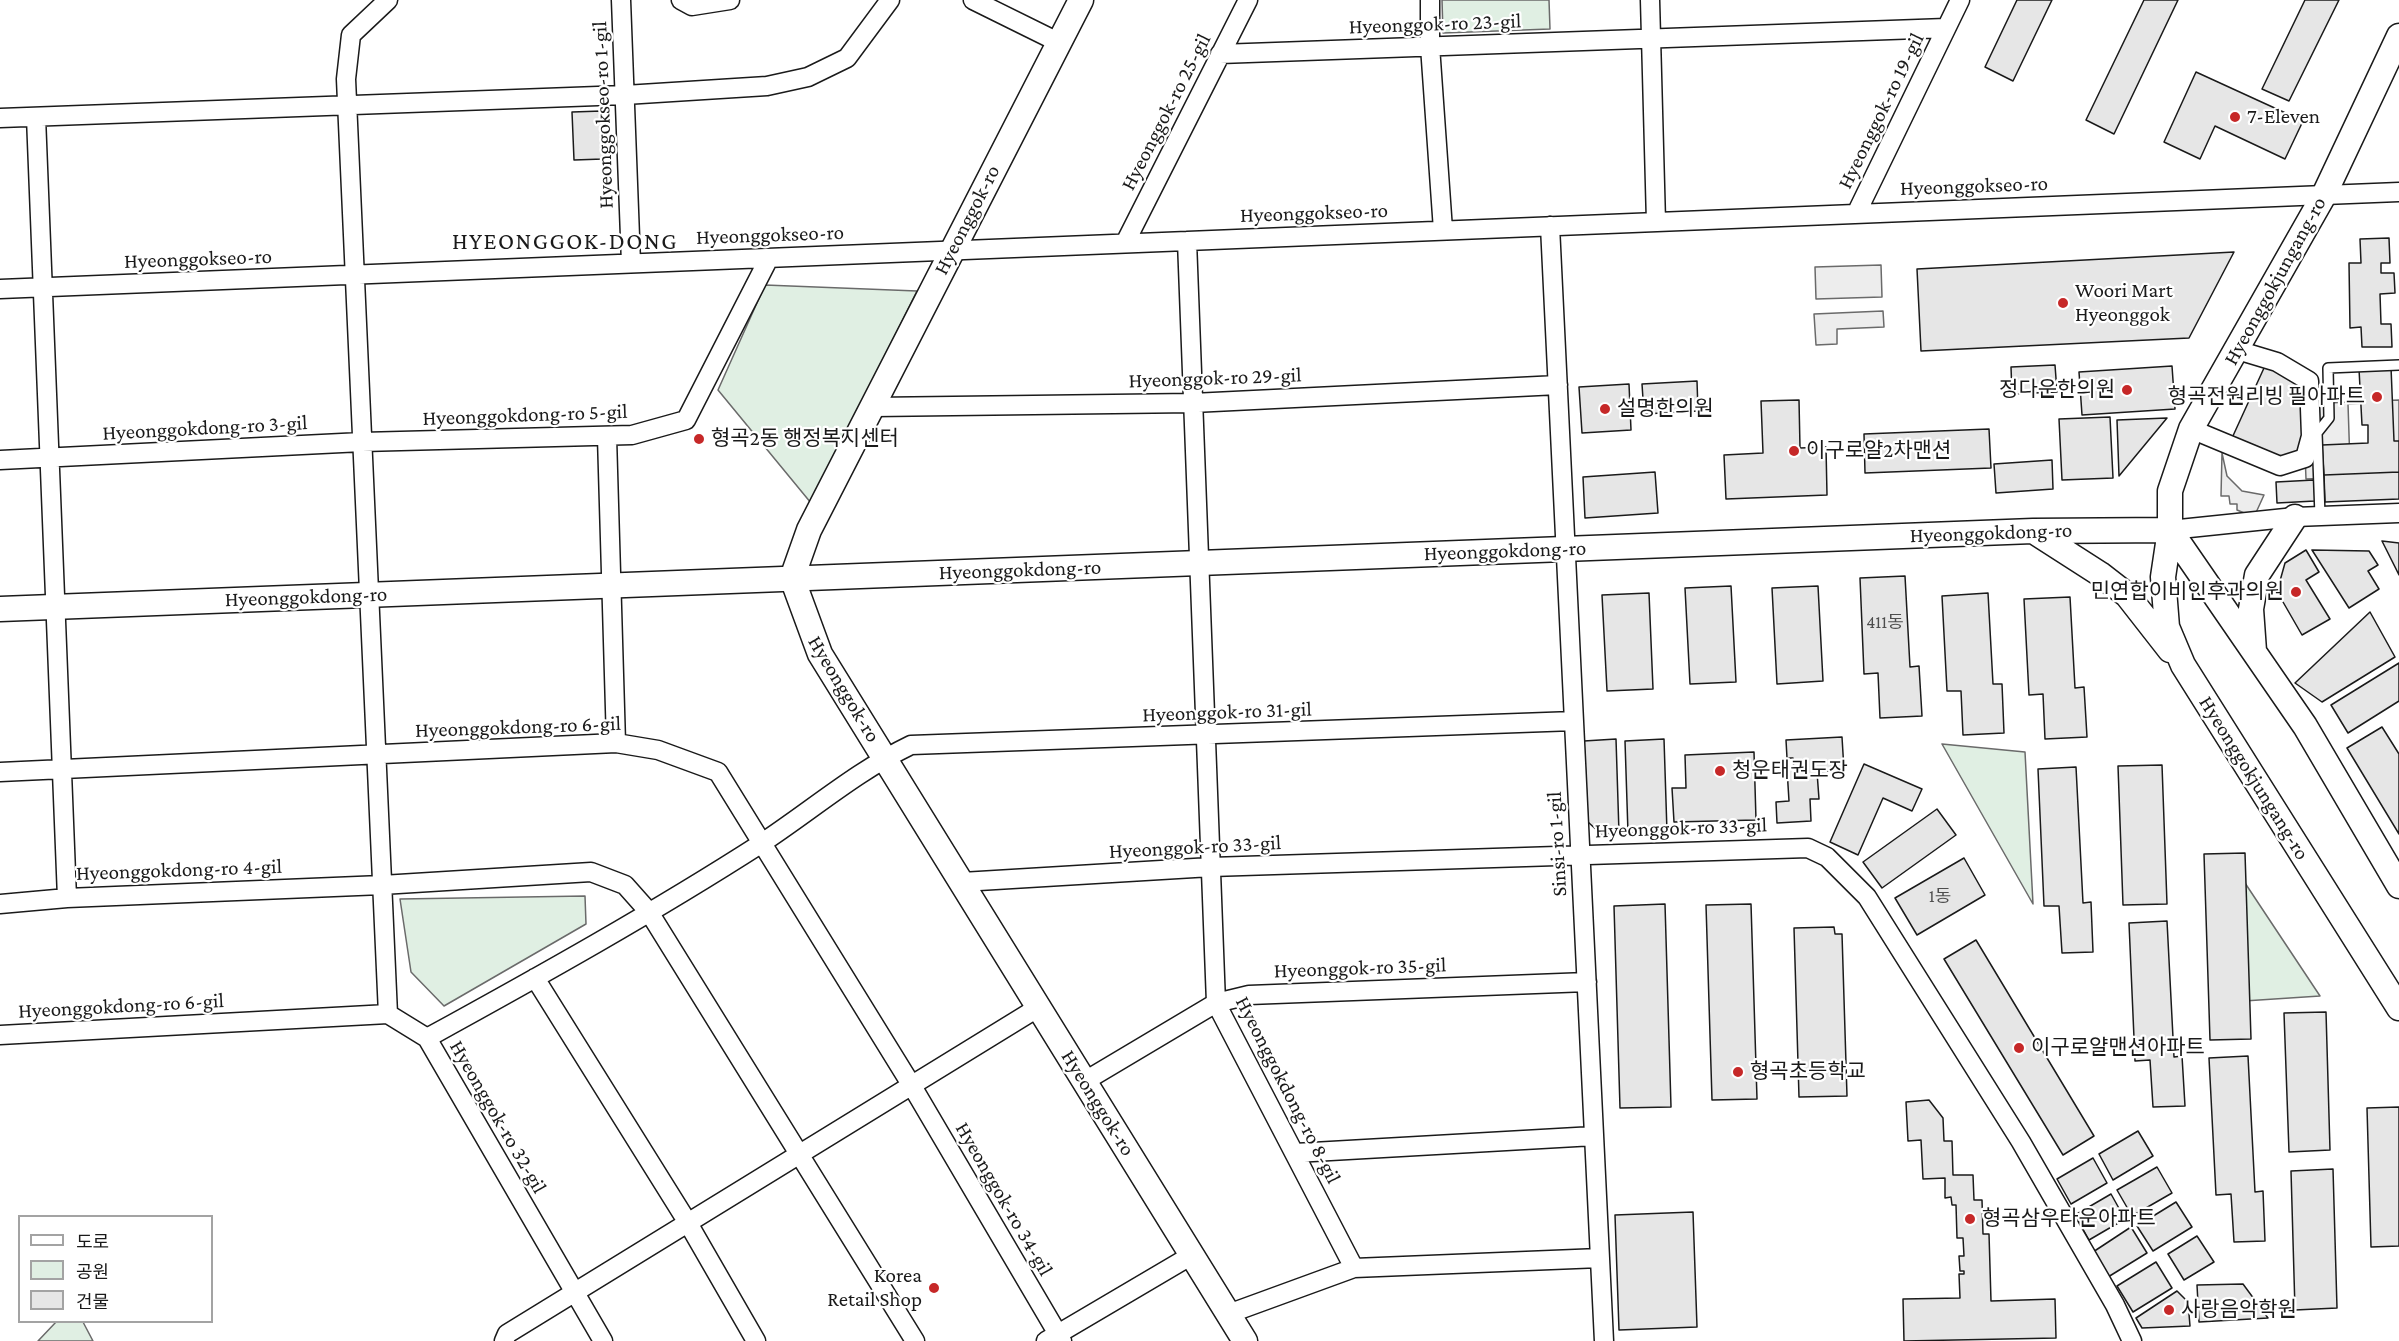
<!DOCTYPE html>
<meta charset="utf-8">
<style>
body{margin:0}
#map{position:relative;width:2399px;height:1341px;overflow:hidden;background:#fff;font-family:"Crimson Pro","Noto Sans KR",serif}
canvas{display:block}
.legend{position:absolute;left:18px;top:1215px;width:195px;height:108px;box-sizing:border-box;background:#fff;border:2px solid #a3a3a3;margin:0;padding:8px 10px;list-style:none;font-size:18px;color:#1a1a1a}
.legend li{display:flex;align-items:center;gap:12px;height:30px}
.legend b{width:30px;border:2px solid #a3a3a3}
</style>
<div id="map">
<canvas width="2399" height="1341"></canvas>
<ul class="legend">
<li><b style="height:8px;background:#fff"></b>도로</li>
<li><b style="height:16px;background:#e0efe3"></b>공원</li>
<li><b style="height:16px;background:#e6e6e6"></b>건물</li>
</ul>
</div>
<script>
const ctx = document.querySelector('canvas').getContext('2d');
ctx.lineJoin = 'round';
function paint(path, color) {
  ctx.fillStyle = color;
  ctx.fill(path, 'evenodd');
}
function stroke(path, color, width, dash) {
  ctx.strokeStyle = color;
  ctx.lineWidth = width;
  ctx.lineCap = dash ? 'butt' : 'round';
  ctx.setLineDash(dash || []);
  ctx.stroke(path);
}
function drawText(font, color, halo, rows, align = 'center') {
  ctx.font = font + ' "Crimson Pro","Noto Sans KR",serif';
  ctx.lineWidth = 4.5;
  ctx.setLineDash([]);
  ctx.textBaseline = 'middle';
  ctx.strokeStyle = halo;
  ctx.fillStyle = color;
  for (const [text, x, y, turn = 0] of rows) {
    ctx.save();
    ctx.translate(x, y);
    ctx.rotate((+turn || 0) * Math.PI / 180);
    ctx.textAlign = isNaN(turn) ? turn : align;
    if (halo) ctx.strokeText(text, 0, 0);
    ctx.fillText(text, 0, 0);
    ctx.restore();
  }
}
const green = new Path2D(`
 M1442,0H1549L1550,29L1443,33Z
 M765,285L917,291L811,503L718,390Z
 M1942,744L2025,752L2033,904Z
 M2245,883L2320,996L2244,1001Z
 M585,896L586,924L444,1006L411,972L400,899Z
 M56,1322H83L93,1341H38Z`);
const parking = new Path2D(`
 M1881,265L1882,297L1816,299L1815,267Z
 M1883,311L1884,327L1837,329V344L1816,345L1814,314Z
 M2399,400V474L2384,402L2348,404L2350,464L2356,477L2306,479L2303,404Z
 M2222,453L2227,476L2242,491L2264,495L2254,517L2237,510V504H2230L2229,496H2221Z`);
const building = new Path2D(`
 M2017,0H2052L2013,81L1985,67Z
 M2144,0H2178L2114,134L2086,120Z
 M2305,0H2339L2289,101L2262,89Z
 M2196,72L2303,121L2285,159L2215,126L2200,159L2164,142Z
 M602,111L603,159L574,160L572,112Z
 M2389,238L2390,263H2381V273H2394L2395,293L2380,294L2381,324H2391L2392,347H2362L2361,327L2350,328L2349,263H2361L2360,239Z
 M2234,252L2189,338L1921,351L1917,269Z
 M2268,364L2307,384L2303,454L2284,461L2232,438L2264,368Z
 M2055,365L2057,392L2012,394L2011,367Z
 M2172,366L2175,409L2082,415L2079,372Z
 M2391,367L2394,441H2399V472L2324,475L2322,445L2368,443V425H2362L2359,369Z
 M1697,381L1698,411L1644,414L1642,384Z
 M1629,384L1631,430L1582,433L1579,387Z
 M1799,400L1800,448L1826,447L1827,495L1726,499L1724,455L1763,453L1761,401Z
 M2110,417L2113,478L2062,480L2059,419Z
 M2167,418L2119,476L2117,420Z
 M1989,429L1991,468L1865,473L1864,434Z
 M2052,460L2053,489L1996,493L1994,464Z
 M1655,472L1658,513L1585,518L1583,477Z
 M2399,472V499L2325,502L2324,475Z
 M2314,480L2315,501L2277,503L2276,482Z
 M2382,541L2399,543V575Z
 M2306,550L2319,572L2306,580L2330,619L2302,635L2279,595L2278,588L2285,563Z
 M2312,550L2369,551L2378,565L2368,571L2379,589L2349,608Z
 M1905,576L1910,667L1919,666L1922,716L1880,718L1878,673L1864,674L1860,578Z
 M1731,586L1736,682L1690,684L1685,588Z
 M1818,586L1823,681L1777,684L1772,588Z
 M1649,593L1653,689L1607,691L1602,595Z
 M1988,593L1993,684H2002L2004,733L1963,735L1961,691H1947L1942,596Z
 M2070,597L2075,688L2084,687L2087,737L2045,739L2043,694L2029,695L2024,599Z
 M2370,612L2395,657L2322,702L2295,683Z
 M2399,663V701L2348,733L2331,705Z
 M2382,727L2399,754V834L2347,748Z
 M1842,737L1844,770L1817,772L1819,799H1810L1811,821L1777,823L1776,802L1789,801L1787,769H1794L1793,758H1787L1786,740Z
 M1616,739L1619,833L1601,834L1588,822L1584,741Z
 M1664,739L1667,832L1628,833L1625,741Z
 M1754,752L1756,820L1674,822L1672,788H1686L1685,755Z
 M1864,764L1922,789L1912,811L1883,798L1858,855L1830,842Z
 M2162,765L2167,904L2123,905L2118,766Z
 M2076,767L2083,903L2091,902L2093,952L2062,953L2059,906H2044L2038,769Z
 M1937,809L1956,835L1882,888L1863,862Z
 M2245,853L2251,1039L2210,1040L2204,854Z
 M1964,858L1985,895L1917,935L1895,898Z
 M1665,904L1671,1107L1620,1108L1614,906Z
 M1751,904L1757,1099L1712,1100L1706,905Z
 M2167,921L2174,1057L2182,1056L2185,1106L2153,1107L2150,1060L2135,1061L2129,923Z
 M1834,927L1835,934H1842L1847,1096L1799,1097L1794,928Z
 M1976,940L2094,1136L2063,1155L1944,959Z
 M2326,1012L2330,1150L2289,1152L2284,1013Z
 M2248,1056L2255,1192L2263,1191L2265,1241L2234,1242L2231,1194L2216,1195L2209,1058Z
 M1929,1100L1943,1118L1944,1141H1952L1953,1175H1973L1974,1200H1982L1983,1234H1989L1991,1301L2055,1299L2056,1338L1904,1341L1903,1299L1960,1298L1959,1274H1964V1271H1960L1959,1256H1964L1963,1238H1957L1956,1205H1952L1951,1197L1945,1198V1178L1923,1179L1921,1140L1908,1141L1906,1102Z
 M2399,1107V1246L2371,1247L2367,1108Z
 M2138,1131L2153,1156L2113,1180L2099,1154Z
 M2093,1158L2107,1183L2071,1204L2057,1179Z
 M2157,1167L2172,1193L2132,1216L2117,1190Z
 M2333,1169L2337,1308L2295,1310L2291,1171Z
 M2111,1194L2125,1219L2089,1240L2075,1215Z
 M2176,1202L2192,1227L2153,1251L2137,1226Z
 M1693,1212L1697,1327L1619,1330L1615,1215Z
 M2131,1227L2147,1253L2108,1277L2093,1252Z
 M2197,1236L2214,1262L2184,1280L2168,1254Z
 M2156,1262L2172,1288L2133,1312L2117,1286Z
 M2243,1284L2268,1318L2199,1322L2197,1285Z
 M2177,1291L2188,1302L2190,1326L2142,1328L2136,1318Z`);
const lane = new Path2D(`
 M2320,516L2317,433L2329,418L2328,368L2399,365`);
const street = new Path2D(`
 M621,0L631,263
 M681,0L692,6L730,0
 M973,0L1060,43
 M1430,0V46L1443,230
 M1650,0L1656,222
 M1220,54L1946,28
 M36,117L67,898
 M0,118L625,95L767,86L808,77L847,58L890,0
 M1856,214L1960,0
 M1550,226L1604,1341
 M1187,241L1216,1003L1354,1268
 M1125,243L1248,0
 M0,289L2399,192
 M873,407L1193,403L1558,385
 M2191,429L2280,466L2305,458L2311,436L2309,381L2277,362L2237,350
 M607,437L616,743
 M0,460L362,442L632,435L686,420L769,258
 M2170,530L2295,517L2399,513
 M0,772L616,743L658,750L718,772L912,1086L1062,1341
 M962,882L1211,867L1808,848L1827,857L1867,897L2021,1142L2115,1305L2132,1341
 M0,904L67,898L382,885L591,872L625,885L649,912L915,1341
 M535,978L688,1223L756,1341
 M388,1014L346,79L351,35L388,0
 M0,1035L388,1014L427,1038L603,1341
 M427,1038C540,976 653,913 762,843C812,810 857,771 911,745L1574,721
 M1085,1081L1216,1003L1249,995L1587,982
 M1295,1153L1594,1136
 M1228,1314L1354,1268L1600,1258
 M504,1341L507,1334L1039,1007
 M1046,1341L1192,1255`);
const secondary = new Path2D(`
 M1081,0L809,530L792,578L820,654L1245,1341
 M2399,36L2324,195L2191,429L2170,491V530L2163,577L2167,627L2183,665L2399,1008
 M2170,530L2305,726L2399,886
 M2033,531L2100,574L2127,595L2170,650
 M0,609L2033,531L2170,530
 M2254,651L2251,609L2257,575L2295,517`);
const markers = [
 [2235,117,6,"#c62828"],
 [2063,303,6,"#c62828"],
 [2127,390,6,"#c62828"],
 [2377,397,6,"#c62828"],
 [1605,409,6,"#c62828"],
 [699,439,6,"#c62828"],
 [1794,451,6,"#c62828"],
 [2296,592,6,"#c62828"],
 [1720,771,6,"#c62828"],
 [2019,1048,6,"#c62828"],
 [1738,1072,6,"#c62828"],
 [1970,1219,6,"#c62828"],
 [934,1288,6,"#c62828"],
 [2169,1310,6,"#c62828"]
];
const numberNames = [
 ["411동",1885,622],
 ["1동",1940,896]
];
const streetNames = [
 ["Hyeonggok-ro 23-gil",1435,24,-2],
 ["Hyeonggok-ro 19-gil",1881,111,-64],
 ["Hyeonggok-ro 25-gil",1166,112,-63],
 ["Hyeonggokseo-ro 1-gil",603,115,-92],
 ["Hyeonggokseo-ro",1974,186,-2],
 ["Hyeonggokseo-ro",1314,213,-2],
 ["Hyeonggok-ro",967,220,-63],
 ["Hyeonggokseo-ro",770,235,-2],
 ["Hyeonggokseo-ro",198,259,-2],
 ["Hyeonggokjungang-ro",2275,281,-61],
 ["Hyeonggok-ro 29-gil",1215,378,-2],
 ["Hyeonggokdong-ro 5-gil",525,415,-2],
 ["Hyeonggokdong-ro 3-gil",205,428,-3],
 ["Hyeonggokdong-ro",1991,533,-2],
 ["Hyeonggokdong-ro",1505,551,-2],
 ["Hyeonggokdong-ro",1020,570,-2],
 ["Hyeonggokdong-ro",306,597,-2],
 ["Hyeonggok-ro",844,689,59],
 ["Hyeonggok-ro 31-gil",1227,712,-2],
 ["Hyeonggokdong-ro 6-gil",518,727,-2],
 ["Hyeonggokjungang-ro",2254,778,58],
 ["Hyeonggok-ro 33-gil",1681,828,-2],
 ["Sinsi-ro 1-gil",1557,844,-93],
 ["Hyeonggok-ro 33-gil",1195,847,-3],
 ["Hyeonggokdong-ro 4-gil",179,870,-2],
 ["Hyeonggok-ro 35-gil",1360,968,-2],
 ["Hyeonggokdong-ro 6-gil",121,1006,-3],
 ["Hyeonggokdong-ro 8-gil",1288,1090,63],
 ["Hyeonggok-ro",1098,1103,58],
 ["Hyeonggok-ro 32-gil",498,1117,60],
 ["Hyeonggok-ro 34-gil",1004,1199,60]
];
const poiNames = [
 ["7-Eleven",2247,117],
 ["Woori Mart",2075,291],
 ["Hyeonggok",2075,315],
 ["정다운한의원",2115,390,"right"],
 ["형곡전원리빙 필아파트",2365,397,"right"],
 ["설명한의원",1617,409],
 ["형곡2동 행정복지센터",711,439],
 ["이구로얄2차맨션",1806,451],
 ["민연합이비인후과의원",2284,592,"right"],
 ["청운태권도장",1732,771],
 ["이구로얄맨션아파트",2031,1048],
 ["형곡초등학교",1750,1072],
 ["형곡삼우타운아파트",1982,1219],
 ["Korea",922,1276,"right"],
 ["Retail Shop",922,1300,"right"],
 ["사랑음악학원",2181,1310]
];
const quarterNames = [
 ["HYEONGGOK-DONG",565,242]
];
paint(green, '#e0efe3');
stroke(green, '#6a6a6a', 1.5);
paint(parking, '#ededed');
stroke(parking, '#6a6a6a', 1.5);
paint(building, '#e6e6e6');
stroke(building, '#1a1a1a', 1.5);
stroke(lane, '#1a1a1a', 12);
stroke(street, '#1a1a1a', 21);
stroke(secondary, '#1a1a1a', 27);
stroke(lane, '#fff', 9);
stroke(street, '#fff', 18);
stroke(secondary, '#fff', 24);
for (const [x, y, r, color] of markers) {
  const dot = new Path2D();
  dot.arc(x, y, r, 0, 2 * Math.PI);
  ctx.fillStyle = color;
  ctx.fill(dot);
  stroke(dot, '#fff', 2);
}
drawText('18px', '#4d4d4d', null, numberNames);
drawText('21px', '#1a1a1a', '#fff', streetNames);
drawText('21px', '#1a1a1a', '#fff', poiNames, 'left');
ctx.letterSpacing = '1.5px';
drawText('24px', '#1a1a1a', '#fff', quarterNames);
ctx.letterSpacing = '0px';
</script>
